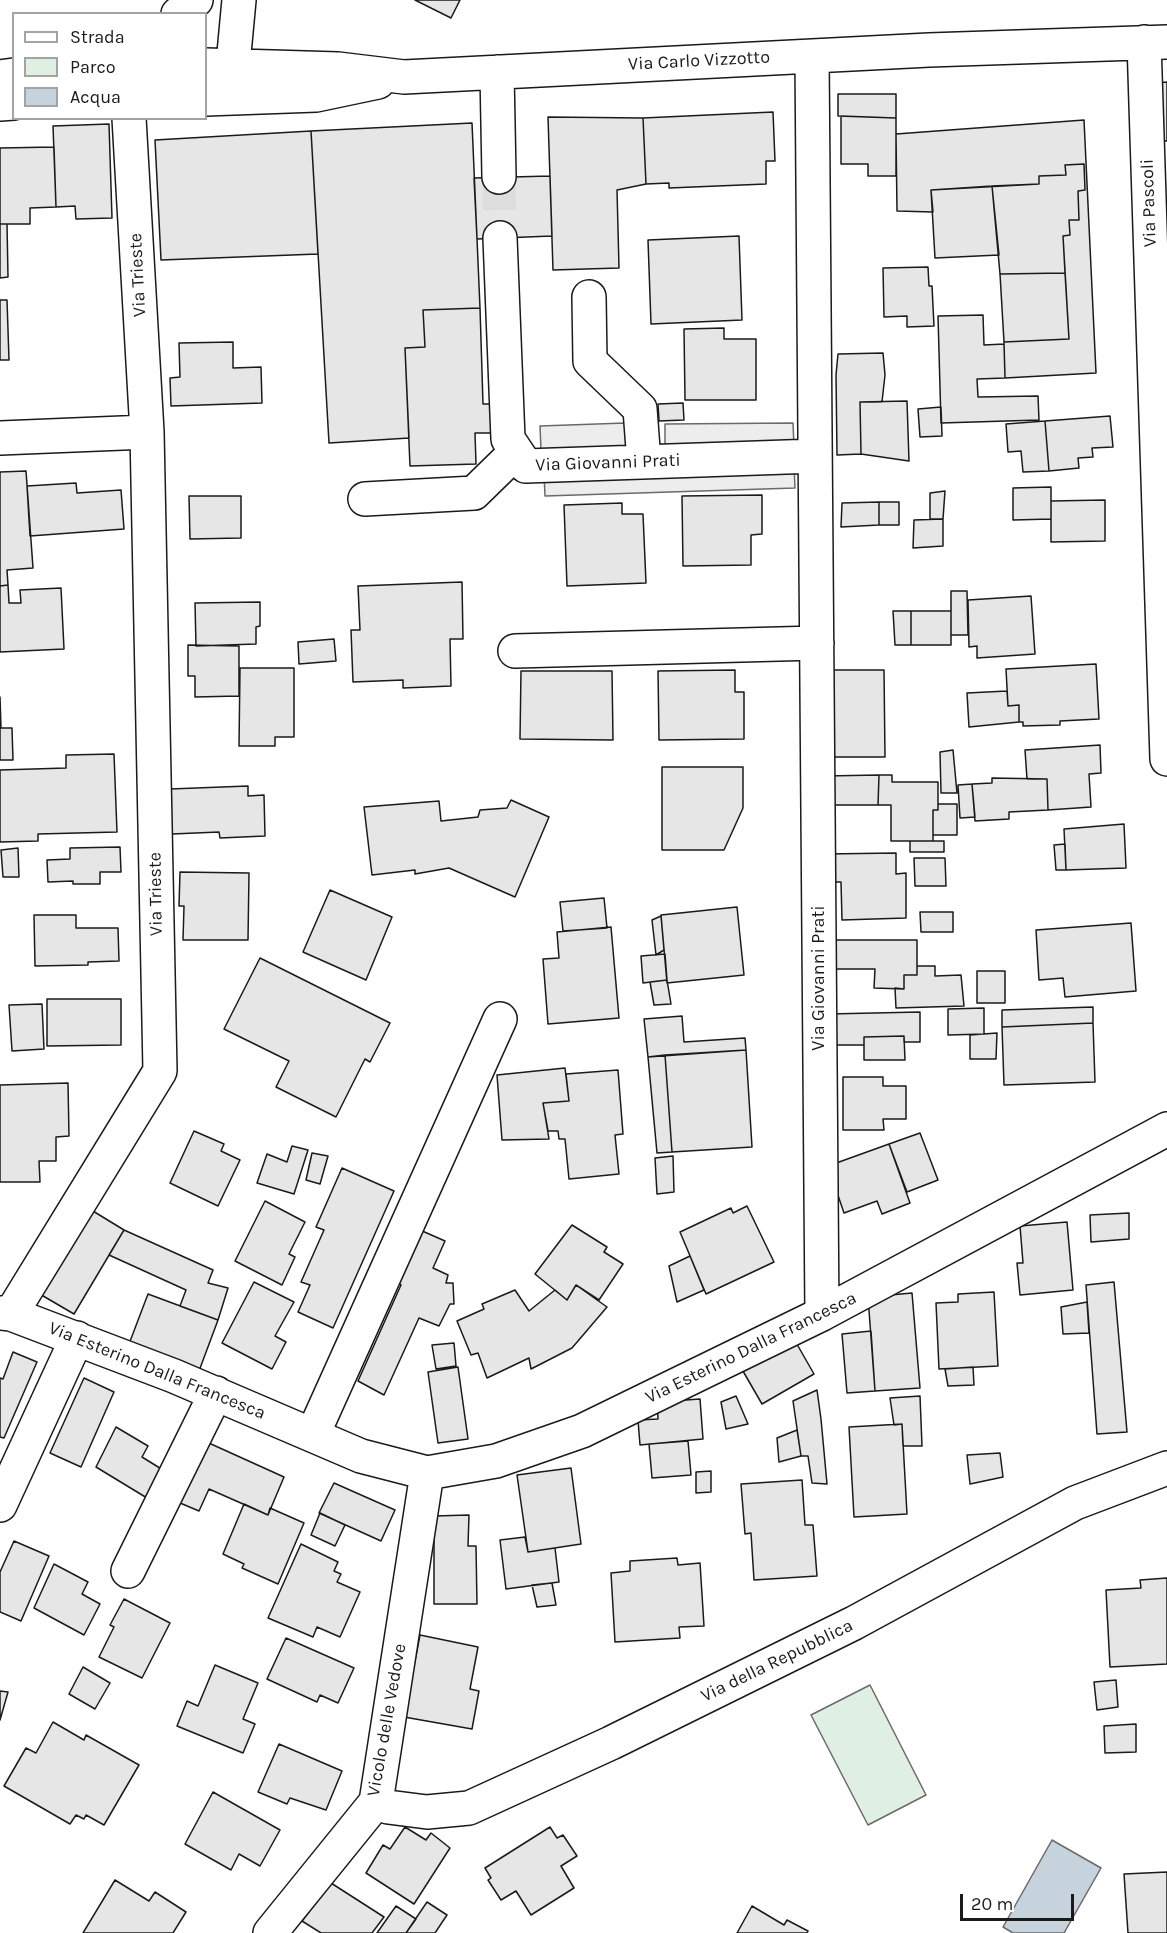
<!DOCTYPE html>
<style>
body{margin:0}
#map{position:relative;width:1167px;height:1933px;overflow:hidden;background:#fff;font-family:Karla,sans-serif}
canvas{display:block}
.legend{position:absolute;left:12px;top:12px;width:195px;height:108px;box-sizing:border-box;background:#fff;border:2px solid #a3a3a3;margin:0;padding:8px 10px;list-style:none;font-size:18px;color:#1a1a1a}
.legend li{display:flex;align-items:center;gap:12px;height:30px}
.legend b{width:30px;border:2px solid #a3a3a3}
.scale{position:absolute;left:960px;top:1894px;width:114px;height:27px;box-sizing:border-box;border:3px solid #1a1a1a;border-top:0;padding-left:8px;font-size:18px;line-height:21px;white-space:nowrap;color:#1a1a1a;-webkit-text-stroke:4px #fff;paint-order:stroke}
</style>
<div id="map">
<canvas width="1167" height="1933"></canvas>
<ul class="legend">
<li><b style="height:8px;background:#fff"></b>Strada</li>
<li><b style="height:16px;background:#e0efe3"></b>Parco</li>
<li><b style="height:16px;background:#c6d2dc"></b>Acqua</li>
</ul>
<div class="scale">20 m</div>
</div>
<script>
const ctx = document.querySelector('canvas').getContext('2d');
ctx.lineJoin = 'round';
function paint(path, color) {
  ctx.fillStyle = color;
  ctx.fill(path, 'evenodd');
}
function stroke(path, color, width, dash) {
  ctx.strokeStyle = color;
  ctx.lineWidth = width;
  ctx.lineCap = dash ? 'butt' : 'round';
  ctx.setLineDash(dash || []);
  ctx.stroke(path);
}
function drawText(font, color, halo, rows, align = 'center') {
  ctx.font = font + ' Karla,sans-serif';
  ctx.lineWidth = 4.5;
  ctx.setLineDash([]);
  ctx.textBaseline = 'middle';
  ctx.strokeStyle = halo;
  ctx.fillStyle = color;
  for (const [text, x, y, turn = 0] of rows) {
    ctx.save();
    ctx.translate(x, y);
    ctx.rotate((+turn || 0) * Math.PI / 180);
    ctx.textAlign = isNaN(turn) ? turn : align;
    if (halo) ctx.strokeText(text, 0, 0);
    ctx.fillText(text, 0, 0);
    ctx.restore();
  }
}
const green = new Path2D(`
 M870,1685L926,1795L868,1825L811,1715Z`);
const parking = new Path2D(`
 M625,423L626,448L541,450L540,426Z
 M793,423L794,447L665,448V424Z
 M794,466L795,488L545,496L544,474Z`);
const water = new Path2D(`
 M1052,1840L1101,1868L1064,1933H1013L1003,1927Z`);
const building = new Path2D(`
 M415,0H460L451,18Z
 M1167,82V141H1159L1157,83Z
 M838,94H896V118L838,116Z
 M773,112L775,161H766V184L669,188V183L646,184L643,118Z
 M841,116L896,118V176H868V164H841Z
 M548,117L643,118L646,184L617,190L619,268L553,270Z
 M1084,120L1096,373L1005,378L1004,342L1069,339L1063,236L1070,235L1069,220H1079L1078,191L1085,190L1084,164L1065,165L1066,175L1039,176V184L931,190L933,212L897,211L896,134Z
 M472,123L480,308L423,310L425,347L405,348L409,438L329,443L311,131Z
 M109,124L112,218L76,219L75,206L56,207L53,126Z
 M311,131L318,254L161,260L155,140Z
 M54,147L56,207L30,208V224H0V148Z
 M1084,164L1085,190L1078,191L1079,220H1069L1070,235L1063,236L1065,273L1000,274L992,186L1039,184V176L1066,175L1065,165Z
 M550,176L552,236L477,239L474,178Z
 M992,186L999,255L935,258L931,190Z
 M0,224H7L8,277L0,278Z
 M739,236L742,320L651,324L648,240Z
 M928,267L929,286H932L934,326L907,327V316L884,317L883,268Z
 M1065,273L1069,339L1004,342L1000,274Z
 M0,300H7L9,360H0Z
 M480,308L483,404H491L492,433H475L476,464L410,466L405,348L425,347L423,310Z
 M983,315L984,345L1004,344L1005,378L977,379L978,397L1038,396L1039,420L941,423L938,316Z
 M724,328V339H756V400H685L684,329Z
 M233,342V368L261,367L262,403L171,406L170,378L180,377L179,343Z
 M883,353L885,375L882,402H860L861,454L837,455L836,375L838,354Z
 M907,401L909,461L861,454L860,402Z
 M683,403L684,420L659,421L658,404Z
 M941,407L942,436L920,437L918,409Z
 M1110,416L1113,447L1092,448L1093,457L1078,458L1079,468L1049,471L1045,421Z
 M1045,421L1049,471L1023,472L1021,451L1008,452L1006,424Z
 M26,471L33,568L7,570L8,585L0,586V472Z
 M76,483L77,493L121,490L124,529L30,536L27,486Z
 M1051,487V519L1013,520V488Z
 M945,491L943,519H930V493Z
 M762,495V534L751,535V565L683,566L682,496Z
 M189,496H241V538L190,539Z
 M1105,500V541L1051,542V501Z
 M879,502V525L841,527L842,503Z
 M879,502H899V525H879Z
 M622,503V514H643L646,583L567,586L564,505Z
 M943,519V546L913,548L914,520Z
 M462,582L463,639H450L451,686L403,688V680L353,682L351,630H360L358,586Z
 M8,585L9,603H21L20,590L61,588L64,649L0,652V586Z
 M951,591H967L968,635H951Z
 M1031,596L1035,654L977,658V646L969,647L968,600Z
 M260,602V626L256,627V644L196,646L195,603Z
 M893,611H911V645H895Z
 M911,611H951V645H911Z
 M334,639L336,661L299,664L298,642Z
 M188,645L239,646V696L195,697V676H188Z
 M1096,664L1099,719L1060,721V725L1023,726V722H1019V705L1008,706L1006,669Z
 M240,668H294V737H275V746H239Z
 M735,670V692H744V739L659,740L658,671Z
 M827,670H884L885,757H828Z
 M521,671H612L613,740L520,739Z
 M1007,691L1008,706L1019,705V722L969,727L967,693Z
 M0,697L1,728H12L13,760H0Z
 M1100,745L1101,773L1089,774L1091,807L1048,810L1047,779H1027L1025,750Z
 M953,750L957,793H941L940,752Z
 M114,754L117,832L38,834V841L0,842V770L66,768V755Z
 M662,767H743V808L724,850H662Z
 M879,775H892V782H938V810H933V841H891V805H878Z
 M879,775L878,805H824V776Z
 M992,778L1047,779L1048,810L1009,812V819L975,821L972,784L992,783Z
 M972,784L975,817L960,818L958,785Z
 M248,786V796L264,795L265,836L220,838L219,832L172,834L170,789Z
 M511,800L549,817L515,897L449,868L415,874V870L372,875L364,807L439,801L441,821L478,817L480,810L507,808Z
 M938,804H957V835H933V810H938Z
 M1124,824L1126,868L1066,870L1064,829Z
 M910,841H944V852H910Z
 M1065,844L1066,870H1056L1054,845Z
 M120,847L121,872H100V884H73V881L48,882L47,860L70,859V848Z
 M18,848L19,877H3L1,850Z
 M896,853V874L906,873V918L842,920L841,882H825V854Z
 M914,858H945L946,886H915Z
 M180,872L249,873L248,940H183L184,906H179Z
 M330,890L392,917L366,980L303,952Z
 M604,898L607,928L563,931L560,902Z
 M737,907L744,975L667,983L661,915Z
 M920,912H953V932H921Z
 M34,915H76V928H118L119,961L88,962V965L35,966Z
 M661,916L664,950L656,955L652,920Z
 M1131,923L1136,991L1065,997L1063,978L1039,980L1036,930Z
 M611,927L619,1018L548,1024L543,959L559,958L557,932Z
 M834,940H917V975H904V989L874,988L875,969H834Z
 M665,954L667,980L643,983L641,956Z
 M260,958L390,1023L370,1062L365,1059L336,1117L276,1087L289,1061L224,1029Z
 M917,966H935V976L961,975L964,1006L896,1008L895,988L904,989V975H917Z
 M977,971H1005V1003H977Z
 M667,980L671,1004L654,1005L650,982Z
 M47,999H121V1045L47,1046Z
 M42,1004L44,1049L12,1051L9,1005Z
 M1093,1007V1023L1002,1027V1010Z
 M984,1008V1034L948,1035V1009Z
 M920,1012V1042H904V1036L864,1037V1045H828V1014Z
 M682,1016L684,1042L745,1038L746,1050L648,1057L644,1019Z
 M1093,1023L1095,1082L1004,1085L1002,1027Z
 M997,1033L996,1059H970V1035Z
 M904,1036L905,1060H864V1037Z
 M746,1050L752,1147L672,1152L665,1055Z
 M665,1055L672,1152L657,1153L648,1057Z
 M565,1068L569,1101L543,1103L549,1139L502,1140L497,1075Z
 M618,1070L623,1134L615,1135L619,1174L569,1179L565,1139H559L558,1131H548L543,1103L569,1101L566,1074Z
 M843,1077H883V1086H906V1119H883L884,1130H843Z
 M68,1083L69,1136L56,1137V1161H39L40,1182H0V1085Z
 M194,1131L224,1144L221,1151L240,1160L218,1206L170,1183Z
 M920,1133L938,1180L907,1192L889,1144Z
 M889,1144L910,1203L882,1214L877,1201L844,1213L828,1166Z
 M292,1146L308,1150L294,1194L257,1183L267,1154L287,1162Z
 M312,1153L328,1156L320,1184L306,1180Z
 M673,1156L674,1192L657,1194L655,1158Z
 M342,1168L394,1191L333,1328L298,1312L310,1285L301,1282L324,1230L316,1227Z
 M265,1201L305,1222L289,1254L295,1257L282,1285L235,1261Z
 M747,1206L774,1262L706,1294L680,1232L731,1208L733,1213Z
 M88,1208L124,1230L74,1314L38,1293Z
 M1129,1213V1239L1091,1242L1090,1215Z
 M1067,1222L1073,1290L1020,1295L1017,1263H1023L1020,1226Z
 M572,1225L607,1247L604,1252L623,1264L599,1300L576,1285L567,1300L535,1274Z
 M124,1230L213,1270L208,1283L228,1288L218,1320L180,1306L186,1290L109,1255Z
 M420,1230L445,1241L433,1268L448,1275L446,1283H453L454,1304H450L439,1326L419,1318L384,1395L358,1381L401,1285L396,1282Z
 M690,1256L704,1290L677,1302L669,1266Z
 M254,1282L294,1302L275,1336L286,1342L272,1369L222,1343Z
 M1114,1282L1127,1432L1097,1434L1086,1285Z
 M576,1285L607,1307L572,1348L531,1369L529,1358L487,1378L478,1353L471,1355L457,1321L484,1309L482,1304L515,1290L529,1311L555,1290L567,1300Z
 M994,1292L998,1366L939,1369L936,1303L958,1302V1294Z
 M912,1293L920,1388L875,1391L868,1297Z
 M148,1294L218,1320L199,1371L129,1344Z
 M1087,1302L1089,1333L1063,1334L1061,1307Z
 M871,1331L875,1391L847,1393L842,1334Z
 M790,1332L814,1374L762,1404L736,1359Z
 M454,1343L456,1366L436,1369L432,1345Z
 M13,1352L37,1362L4,1438L0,1437V1378L3,1379Z
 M458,1367L468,1439L438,1443L428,1372Z
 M973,1367L974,1385L948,1386L945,1369Z
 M84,1378L114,1392L81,1467L50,1453Z
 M817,1390L821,1419L827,1484L812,1483L808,1456H801L793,1401Z
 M736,1396L748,1424L726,1429L721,1402Z
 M920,1396L922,1446H903L902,1424L894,1425L890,1398Z
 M700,1399L703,1439L640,1445L638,1420L658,1419L657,1402Z
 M902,1424L907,1514L854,1517L849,1427Z
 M116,1427L148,1446L142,1457L163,1470L147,1498L96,1467Z
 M797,1430L801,1456L779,1462L777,1438Z
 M200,1439L284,1477L268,1515L209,1489L199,1511L173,1500Z
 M688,1441L691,1475L652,1478L649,1444Z
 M1000,1453L1003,1477L970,1484L967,1455Z
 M571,1468L581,1544L528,1552L517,1475Z
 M711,1471V1492L696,1493V1472Z
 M802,1480L805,1525H813L817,1576L754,1580L751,1533L745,1534L741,1484Z
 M334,1483L395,1510L381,1541L319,1513Z
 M244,1504L268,1515L270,1508L304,1523L278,1584L242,1568L244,1564L223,1554Z
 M320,1513L345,1525L335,1546L311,1535Z
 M469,1515L468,1546H476L477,1604H434V1516Z
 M525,1537L528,1552L555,1548L559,1582L506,1589L500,1540Z
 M14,1541L49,1556L21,1621L0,1612V1572Z
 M301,1544L338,1562L334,1571L341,1574L337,1582L360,1592L340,1637L317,1627L313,1637L268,1618Z
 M677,1558L678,1565L700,1563L704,1626L679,1627L680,1638L615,1642L611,1573L630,1571V1561Z
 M54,1564L88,1582L82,1594L100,1604L84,1635L34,1608Z
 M1167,1578V1664L1110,1667L1106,1590L1141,1588L1140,1580Z
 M552,1583L556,1605L537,1607L532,1585Z
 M124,1599L170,1623L142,1678L99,1657L114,1627L110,1625Z
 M420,1635L478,1647L470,1689L479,1691L472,1729L404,1717Z
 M286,1638L354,1668L338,1703L320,1695L317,1702L267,1679Z
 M215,1665L258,1683L243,1719L255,1724L243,1753L177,1726L187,1701L198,1706Z
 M83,1667L110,1683L95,1709L69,1694Z
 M1116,1680L1118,1707L1097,1710L1094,1682Z
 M0,1691L8,1692L0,1720Z
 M53,1722L84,1740L86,1735L139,1765L104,1825L86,1815L84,1819L76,1815L70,1824L4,1786L26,1748L36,1753Z
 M1136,1724V1752L1105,1753L1104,1726Z
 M279,1744L342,1771L326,1810L290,1798L287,1804L258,1792Z
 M213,1792L280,1830L260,1866L239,1854L231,1870L185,1844Z
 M405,1827L426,1840L431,1833L450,1848L414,1904L366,1873L383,1845L390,1849Z
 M550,1827L557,1838L563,1835L577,1856L561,1866L574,1888L531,1915L516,1891L501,1900L488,1880L491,1878L485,1868Z
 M1167,1872V1933H1128L1124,1874Z
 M115,1880L149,1901L155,1892L186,1912L173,1933H83Z
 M331,1883L384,1917L372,1933H321L302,1921Z
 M427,1902L447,1915L435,1933H406Z
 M396,1906L416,1919L406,1933H377Z
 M752,1906L784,1925L787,1920L808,1931L807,1933H737Z`);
const minorTunnel = new Path2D(`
 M499,177L500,238`);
const minor = new Path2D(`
 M178,14L196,0
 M1144,42L1167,759
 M812,56L822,1314
 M206,65L338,69L404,77L929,50L1167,42
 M497,72L499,177
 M0,77L14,75
 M221,80L228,76L233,64L239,0
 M206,99L316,95L378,82
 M0,104L14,103
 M500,238L508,439L526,466L815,456
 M589,297L590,361L640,409L644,462
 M0,438L147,432
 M365,499L474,493L516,452
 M515,651L817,643
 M0,1313L11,1314L174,1376L361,1456L427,1473L496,1461L582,1431L822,1314L1167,1129
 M11,1314L160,1071L147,432L129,118
 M313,1434L500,1019
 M0,1505L77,1338
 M128,1571L216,1393
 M376,1802L388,1807L427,1812L469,1808L611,1743L854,1623L1075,1503L1167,1468
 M270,1933L376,1802L427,1473`);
const streetNames = [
 ["Via Carlo Vizzotto",699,61,-3],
 ["Via Pascoli",1149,203,-92],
 ["Via Trieste",138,275,-93],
 ["Via Giovanni Prati",608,463,-2],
 ["Via Trieste",156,894,-91],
 ["Via Giovanni Prati",819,978,-90],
 ["Via Esterino Dalla Francesca",751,1348,-26],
 ["Via Esterino Dalla Francesca",157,1371,22],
 ["Via della Repubblica",777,1661,-26],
 ["Vicolo delle Vedove",387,1720,-80]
];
paint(green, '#e0efe3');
stroke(green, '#6a6a6a', 1.5);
paint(parking, '#ededed');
stroke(parking, '#6a6a6a', 1.5);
paint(water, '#c6d2dc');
stroke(water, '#6a6a6a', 1.5);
paint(building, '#e6e6e6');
stroke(building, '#1a1a1a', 1.5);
stroke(minorTunnel, '#ddd', 33, [33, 16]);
stroke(minor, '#1a1a1a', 36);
stroke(minor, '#fff', 33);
drawText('18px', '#1a1a1a', '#fff', streetNames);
</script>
